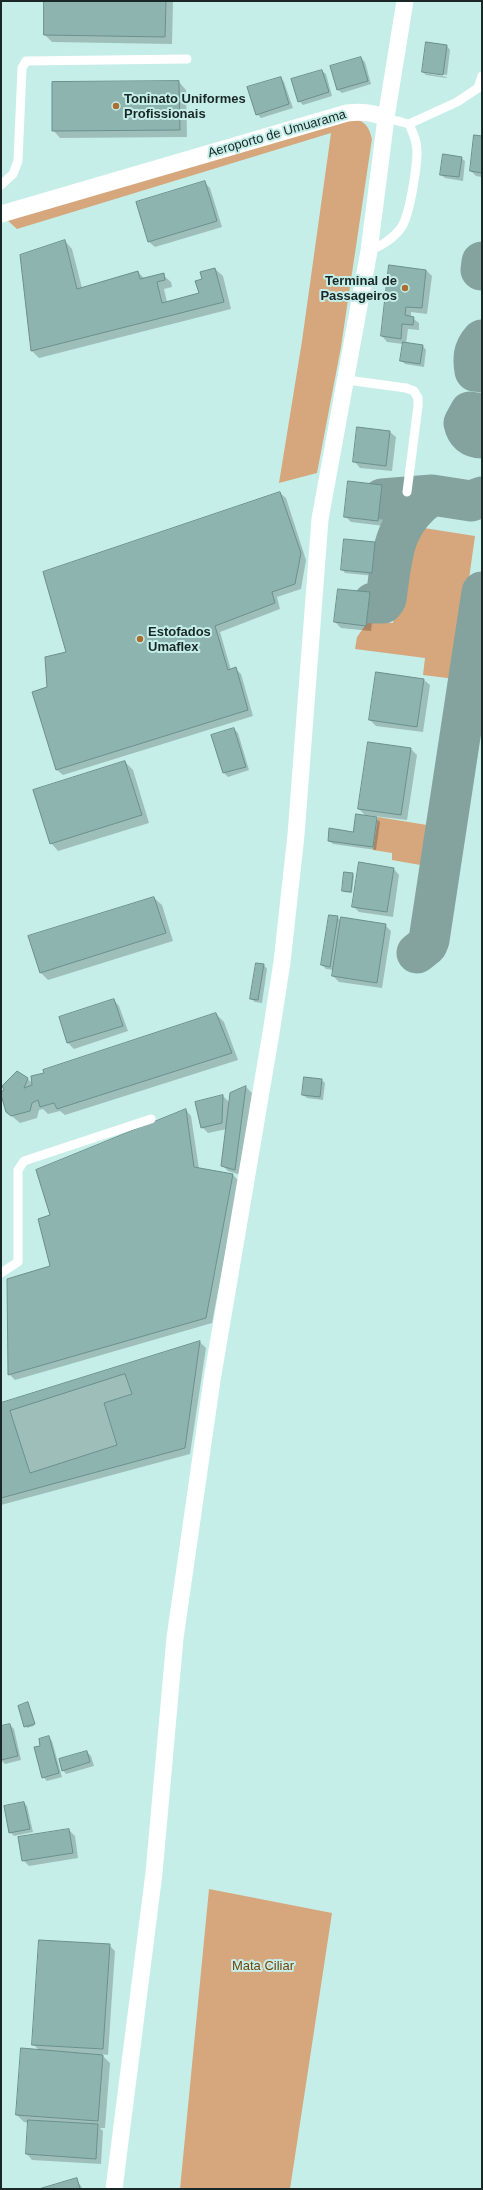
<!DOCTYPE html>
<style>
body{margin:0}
#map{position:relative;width:483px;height:2190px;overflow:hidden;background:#c6eee9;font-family:Arial,sans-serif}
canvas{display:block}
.frame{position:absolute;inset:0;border:2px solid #192827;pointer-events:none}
</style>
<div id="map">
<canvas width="483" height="2190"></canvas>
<div class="frame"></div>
</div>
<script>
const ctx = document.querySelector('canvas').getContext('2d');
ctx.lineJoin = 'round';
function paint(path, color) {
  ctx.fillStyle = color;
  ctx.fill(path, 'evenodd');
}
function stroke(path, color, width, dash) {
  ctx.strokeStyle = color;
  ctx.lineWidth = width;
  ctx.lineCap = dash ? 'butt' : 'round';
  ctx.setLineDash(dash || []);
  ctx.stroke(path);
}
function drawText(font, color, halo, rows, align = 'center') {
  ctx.font = font + ' Arial,sans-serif';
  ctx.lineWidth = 4;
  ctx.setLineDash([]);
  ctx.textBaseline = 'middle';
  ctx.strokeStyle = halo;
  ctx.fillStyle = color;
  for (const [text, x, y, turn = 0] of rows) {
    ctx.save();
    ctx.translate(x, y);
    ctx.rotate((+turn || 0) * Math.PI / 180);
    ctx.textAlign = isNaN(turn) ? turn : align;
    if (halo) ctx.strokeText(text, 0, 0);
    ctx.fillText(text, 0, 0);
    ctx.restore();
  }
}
const green = new Path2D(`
 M353,118C366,122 369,127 372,139L341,347L317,473L279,483L302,341L331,133L17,229L7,220Z
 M424,528L475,536L455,679L423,675L425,658L355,649L357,637L369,620L393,623L405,542L408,531Z
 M378,817L433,826L426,866L392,860V853L373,850Z
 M209,1889L332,1913L290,2189H180Z`);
const shadow = new Path2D(`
 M45,1H173L172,44L52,42L45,35Z
 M447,46L450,50L447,75L425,71V73L447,77L446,78L426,75L423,72Z
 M361,58L365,62L371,84L342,93L338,90Z
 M322,71L326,74L332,96L303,105L299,101Z
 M281,78L284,82L293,108L261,118L257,114Z
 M179,82L186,90L187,137L60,138L53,130Z
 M482,137V177L476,176L471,171Z
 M461,158L465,161L463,181L445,178L441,175Z
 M205,183L210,188L222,227L155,247L149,242Z
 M65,241L72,249L82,288L138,272L145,279L163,275L171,282L172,287L164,289L167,302L200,294L203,280L215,269L223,276L231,309L39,358L32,351Z
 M426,270L432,276L427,314L411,312V317L419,323V330L408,329L406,344L423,346L426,350L424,367L405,364L401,360L403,344L387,342L382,336Z
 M390,432L396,437L392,471L360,468L355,462Z
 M382,486L388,491L384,526L351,522L345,516Z
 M280,493L286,498L306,560L301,589L277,597L280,609L220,632L231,670L235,668L241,674L253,716L63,775L57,770L48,688L67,652Z
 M374,543L378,547L375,576L345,573L342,569Z
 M369,593L375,599L371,631L341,628L335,622Z
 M377,673L424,680L430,685L423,732L376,726L370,720Z
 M234,729L238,733L249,770L228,777L224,773L213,735Z
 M411,749L417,755L407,820L374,816L380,822L376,850L333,844L329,841L354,833L373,818V816L365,815L359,809Z
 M125,762L133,770L149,823L58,851L51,843Z
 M394,869L399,875L393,917L359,912L353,906Z
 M353,874L354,876L352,893L344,892L343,891Z
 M154,898L162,905L173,941L48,980L40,972Z
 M337,917L341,921L385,925L391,931L382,988L339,982L333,976L334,970L326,969L322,965Z
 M264,965L267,969L262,1003L255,1002L251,999Z
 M114,1000L119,1006L128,1031L74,1049L68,1043L60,1018Z
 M216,1014L224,1022L238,1060L65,1115L60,1111L48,1114L43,1109L39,1110L37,1118L20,1123L7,1112L28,1079L33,1084Z
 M322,1080L325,1083L323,1100L307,1098L303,1095Z
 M246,1087L252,1093L241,1175L228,1171L222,1165L227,1129L208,1133L202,1127L223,1096L230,1103L231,1093Z
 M186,1110L191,1116L199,1169L233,1175L239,1181L212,1323L15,1380L9,1374L51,1267V1216Z
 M200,1342L206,1348L190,1454L1,1505V1404Z
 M28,1703L34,1726L27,1728L19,1706Z
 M10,1725L14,1729L21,1760L5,1764L1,1760V1727Z
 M49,1737L52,1741L62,1777L47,1781L43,1777L42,1746Z
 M87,1752L91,1756L94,1766L66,1774L63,1770Z
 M24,1803L27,1806L33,1832L14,1836L10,1832Z
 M69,1830L75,1836L78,1858L29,1866L23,1860Z
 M109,1945L115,1951L108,2055L101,2054L110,2063L105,2128H100L103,2131L101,2164L32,2160L27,2154L29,2123L24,2122L17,2115L40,2051L34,2045Z
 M76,2179L83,2189H42Z`);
const taxiway = new Path2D(`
 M481,270L482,262
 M482,340C473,350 473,359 475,371L482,372
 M482,414L470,412L464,423C466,433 472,438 482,438
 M382,499L432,495L471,501L482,497
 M373,603H383L386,599C392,556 392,522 432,495
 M417,953L427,945L429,940L482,592`);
const building = new Path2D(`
 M44,1H166L165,37L44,35Z
 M426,42L447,45L443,75L422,72Z
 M361,57L368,81L337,90L330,66Z
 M322,70L329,92L298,102L291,79Z
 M281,77L289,104L256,115L247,87Z
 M179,81L180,130L52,131V82Z
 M474,135L482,136V173L470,171Z
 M443,154L462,157L459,177L440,175Z
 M205,181L217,221L148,242L136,202Z
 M65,240L77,289L138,271L140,279L164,273L165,280L157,282L162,303L199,293L195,281L202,279L200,272L215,268L224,302L31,351L20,255Z
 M389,265L426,270L422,308L406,307L405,315L414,317L413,325L402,324L401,339L381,336Z
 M403,342L423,345L420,364L400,361Z
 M357,427L390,431L386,466L353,462Z
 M348,481L382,485L378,521L344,517Z
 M280,492L301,553L295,584L272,592L275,603L215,626L228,670L236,667L248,710L56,770L32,692L47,687L45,657L66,652L43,572Z
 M344,539L375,542L372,573L341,570Z
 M338,589L370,592L366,626L334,622Z
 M376,672L424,679L417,727L369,720Z
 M234,728L246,767L223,773L211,735Z
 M368,742L411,748L401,815L358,809Z
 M125,761L142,815L50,844L33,790Z
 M356,814L377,817L373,847L328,841L329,828L353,832Z
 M359,862L394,868L387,912L352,907Z
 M344,872L353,873L351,892L342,891Z
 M154,897L166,933L40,973L28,936Z
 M329,915L338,916L330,967L321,965Z
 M341,917L386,924L377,983L332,976Z
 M256,963L264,964L258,1000L250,999Z
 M114,999L123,1026L67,1043L59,1017Z
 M216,1013L232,1053L57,1109L54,1103L40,1107L38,1100L32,1103L30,1111L11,1116L6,1112L1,1095V1092L4,1090L2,1086L17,1071L28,1078L24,1088L32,1085L31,1076L44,1073L43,1070Z
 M304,1077L322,1079L320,1097L302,1095Z
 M246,1086L235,1170L221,1166L230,1093Z
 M223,1095L222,1123L201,1128L195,1102Z
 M186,1109L194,1167L233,1174L206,1318L8,1375L7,1279L50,1266L38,1219L50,1215L36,1170Z
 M200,1341L185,1448L1,1498V1403Z
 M125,1374L132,1394L104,1403L117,1445L30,1473L10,1411Z
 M28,1702L35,1724L24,1727L18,1706Z
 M10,1724L18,1756L1,1760V1726Z
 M49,1736L59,1773L42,1778L34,1747L40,1746L39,1739Z
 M87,1751L90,1762L62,1771L59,1759Z
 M24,1802L30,1829L9,1833L4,1806Z
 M69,1829L73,1853L22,1861L18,1837Z
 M39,1940L110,1944L103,2049L32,2045Z
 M21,2048L103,2055L98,2121L16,2115Z
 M28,2120L98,2124L96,2159L26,2154Z
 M77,2178L80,2189H39Z`);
const lane = new Path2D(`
 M409,124L457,102L478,88L482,76
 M1,185L13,174L18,161L22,68L26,61L187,59
 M369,251C382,245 392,240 401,228C410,215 417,167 417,151C417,141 413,133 409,124L386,118
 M347,380L406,388L414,391L418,398V406L407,492
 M1,1273L18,1262V1170L24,1161L151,1119`);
const street = new Path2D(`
 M386,118L405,1
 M1,214L347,113C362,111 373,112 386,118L369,251L320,519L296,835L282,962L271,1033L212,1380L175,1638L154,1873L114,2189`);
const markers = [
 [116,106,4,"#aa6f30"],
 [405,288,4,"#aa6f30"],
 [140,639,4,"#aa6f30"]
];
const poiNames = [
 ["Toninato Uniformes",124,99],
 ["Profissionais",124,114],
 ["Terminal de",397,281,"right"],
 ["Passageiros",397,296,"right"],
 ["Estofados",148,632],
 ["Umaflex",148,647]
];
const streetNames = [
 ["Aeroporto de Umuarama",277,134,-16]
];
const parkNames = [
 ["Mata Ciliar",263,1966]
];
paint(green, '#d6a77c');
paint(shadow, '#0003');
stroke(taxiway, '#84a29e', 41);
paint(building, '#8eb4af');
stroke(building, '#6b908c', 1);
stroke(lane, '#fff', 9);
stroke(street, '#fff', 17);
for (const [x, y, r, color] of markers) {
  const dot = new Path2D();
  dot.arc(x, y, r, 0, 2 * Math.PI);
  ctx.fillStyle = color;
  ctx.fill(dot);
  stroke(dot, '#c6eee9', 1.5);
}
drawText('bold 13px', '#192827', '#c6eee9', poiNames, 'left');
drawText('13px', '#192827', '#c6eee9', streetNames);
drawText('13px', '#73450d', '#c6eee9', parkNames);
</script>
